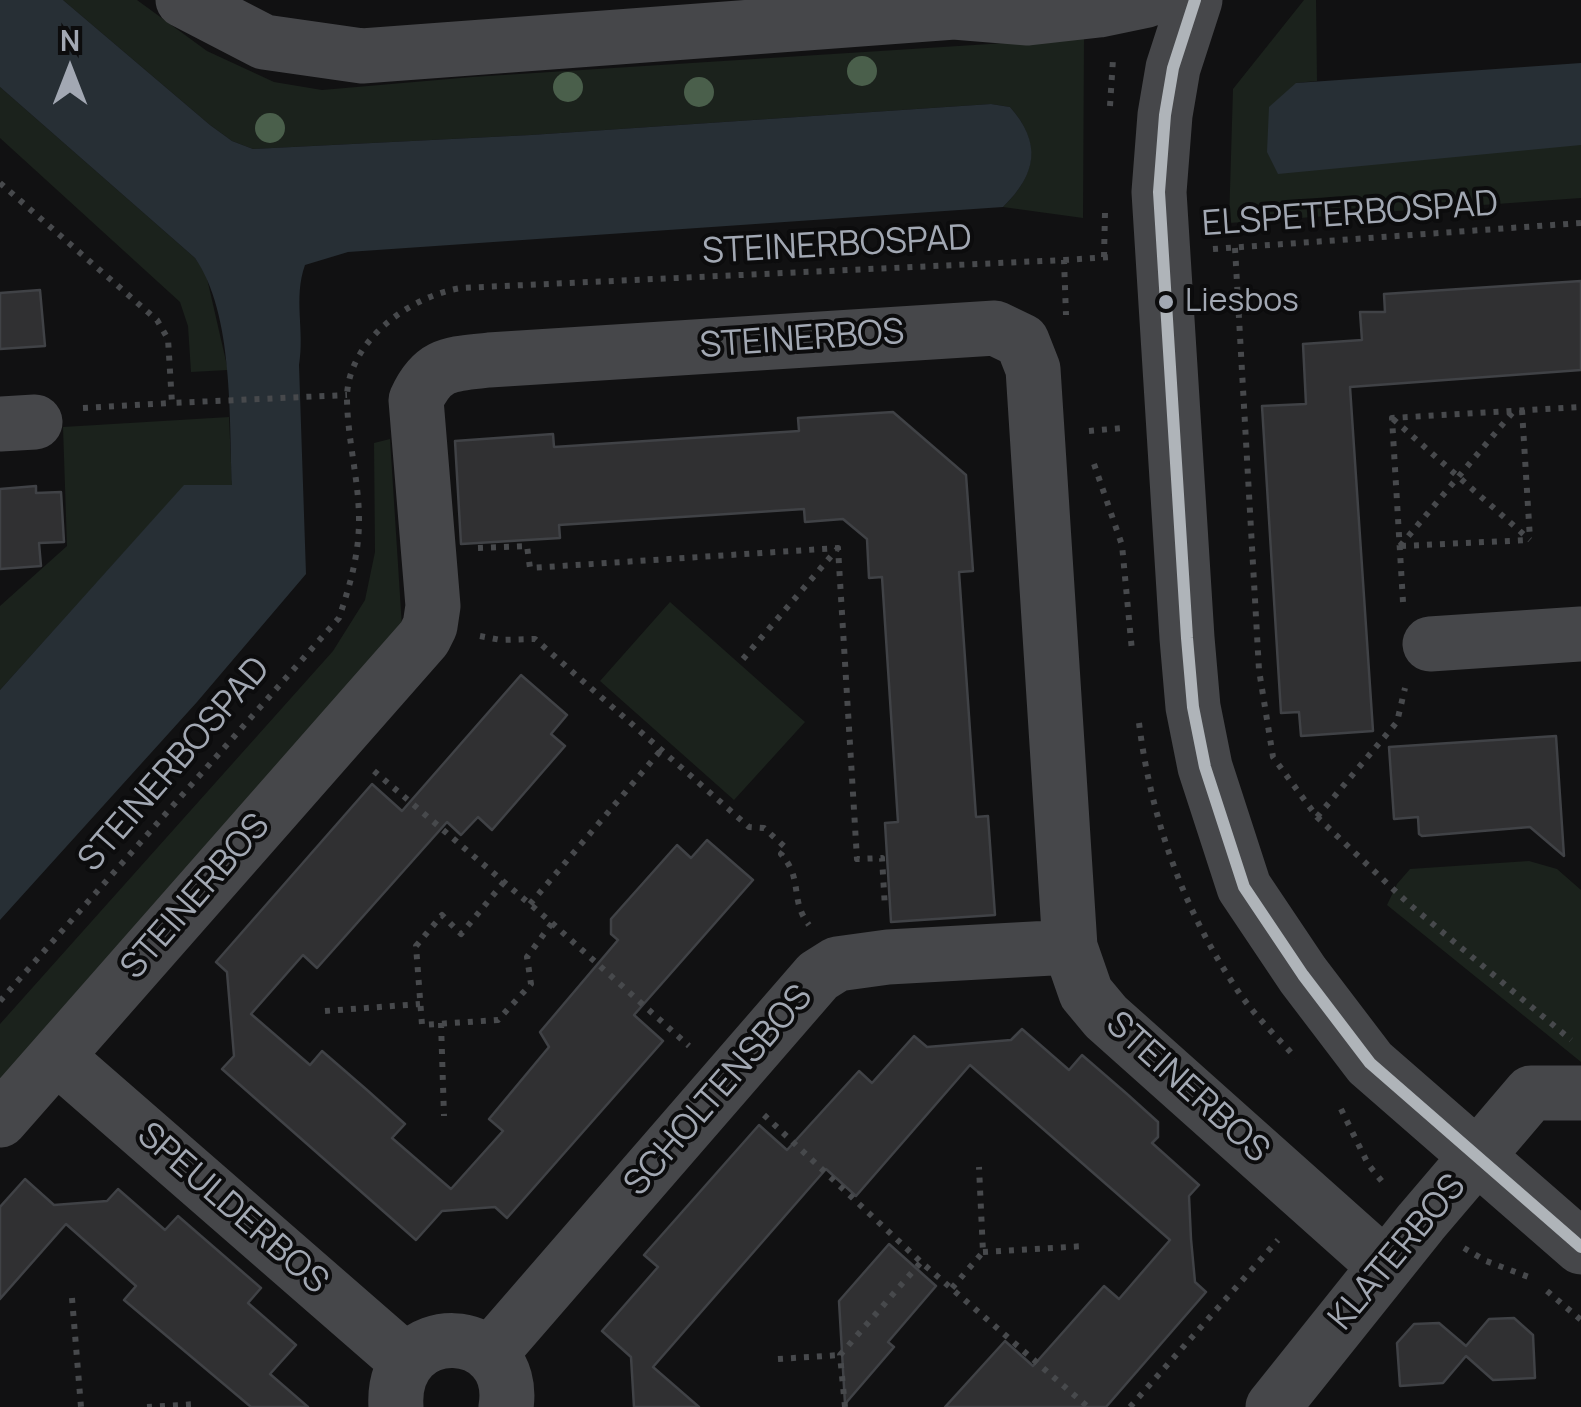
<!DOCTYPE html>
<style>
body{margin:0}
#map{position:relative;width:1581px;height:1407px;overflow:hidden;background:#111112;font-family:Manrope,sans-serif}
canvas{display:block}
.north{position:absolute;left:20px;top:20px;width:100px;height:100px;-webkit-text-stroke:8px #0c0c0d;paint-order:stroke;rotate:0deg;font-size:28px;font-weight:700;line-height:40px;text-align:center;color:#a2a8b3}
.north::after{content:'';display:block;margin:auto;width:35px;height:45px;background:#a2a8b3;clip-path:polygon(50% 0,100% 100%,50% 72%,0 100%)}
</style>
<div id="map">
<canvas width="1581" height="1407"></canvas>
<div class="north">N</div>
</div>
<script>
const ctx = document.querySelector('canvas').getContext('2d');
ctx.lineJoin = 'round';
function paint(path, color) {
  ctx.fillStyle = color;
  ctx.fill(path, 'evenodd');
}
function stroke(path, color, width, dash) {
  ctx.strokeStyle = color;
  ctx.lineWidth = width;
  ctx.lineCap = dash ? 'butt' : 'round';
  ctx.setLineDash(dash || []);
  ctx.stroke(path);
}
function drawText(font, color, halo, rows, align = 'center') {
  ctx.font = font + ' Manrope,sans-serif';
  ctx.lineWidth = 8;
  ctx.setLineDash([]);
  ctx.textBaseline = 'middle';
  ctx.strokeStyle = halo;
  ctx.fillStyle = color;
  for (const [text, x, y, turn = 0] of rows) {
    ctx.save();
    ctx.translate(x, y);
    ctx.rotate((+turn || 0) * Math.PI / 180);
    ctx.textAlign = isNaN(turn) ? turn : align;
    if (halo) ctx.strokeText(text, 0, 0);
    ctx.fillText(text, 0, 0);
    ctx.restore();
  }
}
const green = new Path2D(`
 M63,0H137L207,51L274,82L322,90L472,77L1084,38L1083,218L1003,207C1036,175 1042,143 1010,107L991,104L531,135L253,149L232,141L210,125Z
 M1304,0H1316L1317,81L1296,83L1581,145V198L1229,223L1233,89Z
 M0,87L195,258L206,274L228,370L191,372L188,326L180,302L0,138Z
 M229,417L232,485L184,486L0,690V606L67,546L63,427Z
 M390,439L402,627L0,1093V1024L333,651L365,600L375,552L374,443Z
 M670,602L805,722L734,800L600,681Z
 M1529,861L1557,869L1581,890V1062L1387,905L1397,884L1410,869Z`);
const water = new Path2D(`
 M0,0H63L210,125L232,141L253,149L531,135L991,104L1010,107C1042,143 1037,174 1003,207L348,252L305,265C293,299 305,330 299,365L306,574L197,702L0,920V690L184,485H232C229,418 234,314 195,258L0,87Z
 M1581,63V145L1278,174L1267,152L1269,107L1296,83Z`);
const building = new Path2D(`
 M1581,281V370L1350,387L1373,731L1301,736L1299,712L1281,713L1262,406L1306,404L1303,344L1362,340L1360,312H1385L1384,294Z
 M40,290L45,346L0,349V293Z
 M893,412L966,475L973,571L959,572L976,817L988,816L995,915L891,922L885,823L898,822L882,577L869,578L867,539L843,519L805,522L804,509L559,525L560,538L461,544L455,441L553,434L554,447L799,431L798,418Z
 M36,486V493L61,492L64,542L39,543L41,566L0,569V489Z
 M521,675L567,715L551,734L565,746L492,830L478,817L461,835L447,822L317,968L303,955L251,1014L310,1065L322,1051L367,1090L405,1124L392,1138L451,1189L503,1131L489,1119L549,1047L540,1032L618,940L611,934V919L677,845L691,858L707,840L753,880L634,1015L663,1041L507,1218L495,1207L442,1211L416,1240L222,1069L234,1056L227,972L216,962L372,784L402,811Z
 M1556,736L1564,856L1530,827L1422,836L1419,834L1418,817L1394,819L1389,747Z
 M1022,1029L1069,1070L1082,1055L1127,1094L1158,1122V1137L1152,1143L1199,1185L1189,1196L1191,1239L1195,1282L1206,1292L1106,1407H945L1005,1341L1033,1366L1104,1286L1119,1299L1170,1240L970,1065L856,1196L826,1169L653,1367L699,1407H634L631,1357L602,1331L658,1267L644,1255L759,1125L787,1150L859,1071L872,1083L914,1036L927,1047L1011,1040Z
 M25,1179L54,1205L107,1201L118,1189L165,1230L178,1216L261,1288L248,1303L296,1345L270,1374L308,1407H251L124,1300L136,1286L66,1224L0,1299V1207Z
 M889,1244L936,1286L888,1342L894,1347L845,1404L839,1301Z
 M1514,1318L1533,1335L1535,1378L1493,1380L1466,1356L1443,1383L1400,1386L1397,1343L1414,1324L1439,1323L1466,1346L1489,1319Z`);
const path = new Path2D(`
 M1110,106L1113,59
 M0,183L157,320L168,339L172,403L347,395
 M1235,248L1259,670L1273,757L1317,817L1409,904L1571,1040
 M1213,249L1581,223
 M1104,257L1105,213
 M1064,260L1111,257
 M83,408L172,403
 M1522,410L1530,539
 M1393,419L1530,540
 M1089,431L1122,428
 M1094,464L1122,545L1132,651
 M1400,546L1513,412
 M1401,546L1529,540
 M478,548L527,546L530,568L838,548L857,859L882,858L885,908
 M1403,602L1392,418L1581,407
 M480,636L501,640L535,639L749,827L764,828L786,848L781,854C804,880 789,899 809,925
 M743,659L838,548
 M1139,723C1151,818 1183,909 1236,988C1252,1013 1276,1036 1296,1058
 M374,771L552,923L689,1046
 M1317,817L1397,722L1405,688
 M504,882L461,934L442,915L416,946L422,1025L498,1020L531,984L527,957L552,923
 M530,904L662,749
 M0,1001L339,618C350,585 359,555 359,520C359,479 347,438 347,397C348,340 411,296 461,288L1064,260L1066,315
 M325,1011L420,1004
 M441,1023L444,1116
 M1341,1109L1368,1164L1384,1184
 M764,1115L921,1262L1088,1407
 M1464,1248L1486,1261L1534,1279
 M983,1252L1085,1246
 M952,1288L983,1252L979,1167
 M1547,1291L1581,1320
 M72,1298L81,1407
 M778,1359L840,1355
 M147,1407L197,1404
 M845,1407L840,1355L921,1262
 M1130,1407L1278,1240`);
const minor = new Path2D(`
 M183,0L264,42L362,56L954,12L1028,18L1099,10L1147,0
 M1195,0L1173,68L1165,115L1159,192L1187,638L1193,707L1205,767L1244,887L1303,975L1370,1063L1581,1247
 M0,424L35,422
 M1430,644L1581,634
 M57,1057L406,1361
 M0,1120L424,638L430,626L433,606L416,400C433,362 452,364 489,360L995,328L1022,341L1033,369L1070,947L1086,993L1106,1017L1385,1266
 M490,1354L818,976L837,964L888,957L1070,947
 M396,1407C390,1315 519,1322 506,1407
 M1273,1407L1421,1222L1531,1093H1581`);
const bus1 = new Path2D(`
 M1195,0L1173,68L1165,115L1159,192L1187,638L1193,707L1205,767L1244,887L1303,975L1370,1063L1581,1247`);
const trees = [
 [862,71],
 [568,87],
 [699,92],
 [270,128]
];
const markers = [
 [1166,302,9,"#a2a8b3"]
];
const busNames = [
 ["Liesbos",1185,302]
];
const streetNames = [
 ["ELSPETERBOSPAD",1350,215,-4],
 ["STEINERBOSPAD",837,246,-3],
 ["STEINERBOS",802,340,-4],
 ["STEINERBOSPAD",175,765,-49],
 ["STEINERBOS",196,897,-49],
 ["STEINERBOS",1187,1088,42],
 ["SCHOLTENSBOS",719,1091,-49],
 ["SPEULDERBOS",232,1209,41],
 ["KLATERBOS",1398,1253,-50]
];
paint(green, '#1b221c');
paint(water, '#272f35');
paint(building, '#303032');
stroke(building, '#404246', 2.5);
stroke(path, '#47494c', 6, [5, 8]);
stroke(minor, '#46474a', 55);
stroke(bus1, '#afb4b9', 12);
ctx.fillStyle = '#4a5f4b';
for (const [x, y] of trees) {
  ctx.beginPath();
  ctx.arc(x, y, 15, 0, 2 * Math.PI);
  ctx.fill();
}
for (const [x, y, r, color] of markers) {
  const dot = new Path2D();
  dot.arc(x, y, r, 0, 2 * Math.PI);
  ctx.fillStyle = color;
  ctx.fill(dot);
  stroke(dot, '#0c0c0d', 4);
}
drawText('32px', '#a2a8b3', '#0c0c0d', busNames, 'left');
drawText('35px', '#a2a8b3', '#0c0c0d', streetNames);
</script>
